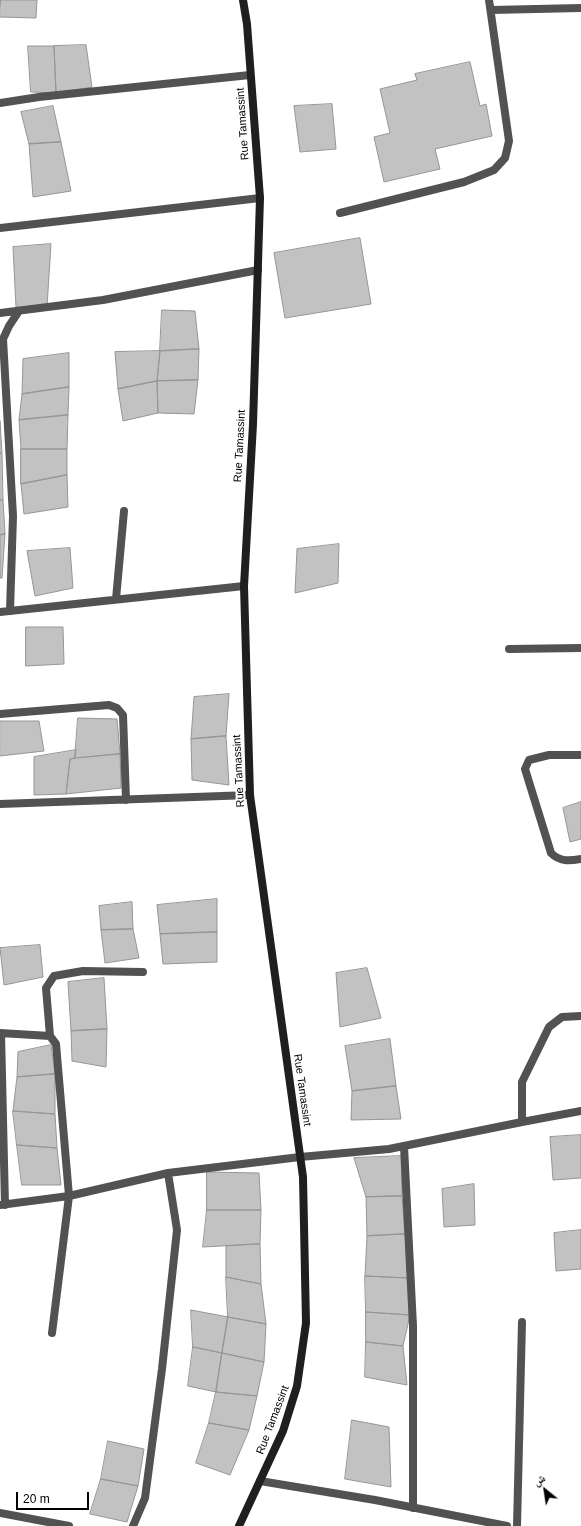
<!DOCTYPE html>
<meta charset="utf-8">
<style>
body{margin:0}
#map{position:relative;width:581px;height:1526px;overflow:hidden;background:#fff;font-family:Arial,"Noto Naskh Arabic",sans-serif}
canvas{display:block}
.north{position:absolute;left:525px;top:1470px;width:40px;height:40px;-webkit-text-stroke:3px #fff;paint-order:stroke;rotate:330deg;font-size:11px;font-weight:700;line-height:16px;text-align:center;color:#000}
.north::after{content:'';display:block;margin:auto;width:14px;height:18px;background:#000;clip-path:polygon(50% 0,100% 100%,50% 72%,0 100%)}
.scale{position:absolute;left:16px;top:1492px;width:73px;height:18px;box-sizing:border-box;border:2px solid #000;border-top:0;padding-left:5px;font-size:12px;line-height:14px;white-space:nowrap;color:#000;-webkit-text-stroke:3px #fff;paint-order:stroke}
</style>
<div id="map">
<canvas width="581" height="1526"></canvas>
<div class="north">ش</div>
<div class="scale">20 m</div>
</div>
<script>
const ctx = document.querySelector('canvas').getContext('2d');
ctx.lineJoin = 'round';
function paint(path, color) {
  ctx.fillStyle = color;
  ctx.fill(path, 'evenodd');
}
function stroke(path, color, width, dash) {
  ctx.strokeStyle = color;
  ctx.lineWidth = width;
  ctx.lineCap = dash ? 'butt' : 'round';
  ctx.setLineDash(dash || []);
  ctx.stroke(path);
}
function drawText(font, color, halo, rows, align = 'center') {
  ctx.font = font + ' Arial,sans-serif';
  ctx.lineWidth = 4;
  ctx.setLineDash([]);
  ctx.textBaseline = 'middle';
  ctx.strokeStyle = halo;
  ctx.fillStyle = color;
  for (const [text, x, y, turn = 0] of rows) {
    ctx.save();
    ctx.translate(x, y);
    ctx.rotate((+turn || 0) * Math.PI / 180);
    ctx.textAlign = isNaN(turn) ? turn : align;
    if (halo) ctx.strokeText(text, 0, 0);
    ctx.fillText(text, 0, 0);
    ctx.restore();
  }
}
const building = new Path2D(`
 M1,0H37L36,18L0,17Z
 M86,45L92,87L56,93L54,46Z
 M28,46H54L56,93L31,92Z
 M470,62L480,106L486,104L492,136L435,149L440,169L384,182L374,137L390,133L380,89L417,80L415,74Z
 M332,104L336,149L300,152L294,106Z
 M53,106L61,142L29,144L21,112Z
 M61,142L71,191L33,197L29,144Z
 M360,238L371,304L285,318L274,253Z
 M51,244L47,307H16L13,247Z
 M162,310L195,311L199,349L160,351Z
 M199,349L198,380L157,381L160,351Z
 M160,351L157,381L118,389L115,352Z
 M69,353V387L22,394L23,359Z
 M198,380L194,414L158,413L157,381Z
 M157,381L158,413L123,421L118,389Z
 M69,387L68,415L19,420L22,394Z
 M68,415L67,449H21L19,420Z
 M0,421L2,453H0Z
 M21,449H67V475L21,484Z
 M0,453H2L3,500H0Z
 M67,475L68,507L24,514L21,484Z
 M0,500H3L5,534L0,535Z
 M5,534L2,578H0V535Z
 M339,544L338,583L295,593L297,549Z
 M70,548L73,588L35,596L27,551Z
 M26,627H63L64,664L26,666Z
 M229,694L226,736L191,739L194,697Z
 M78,718L117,719L120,754L75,758Z
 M0,721H39L44,751L0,756Z
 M226,736L229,785L192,780L191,739Z
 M76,750L75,758L70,759L66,794L34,795V757Z
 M120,754L121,788L66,794L70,759Z
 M581,802V839L570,842L563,808Z
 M217,899V932L160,934L157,905Z
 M132,902L133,929L101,930L99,906Z
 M133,929L139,958L105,963L101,930Z
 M217,932V962L163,964L160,934Z
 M40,945L43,977L4,985L0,948Z
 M367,968L381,1018L340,1027L336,973Z
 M104,978L107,1029L71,1031L68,982Z
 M107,1029L106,1067L72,1061L71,1031Z
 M390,1039L396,1086L352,1091L345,1046Z
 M51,1045L55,1074L17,1077L18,1052Z
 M55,1074V1114L13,1111L17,1077Z
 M396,1086L401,1119L351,1120L352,1091Z
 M13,1111L55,1114L57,1148L17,1145Z
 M581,1135V1178L553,1180L550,1137Z
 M17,1145L57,1148L61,1185H22Z
 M402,1156V1196L366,1197L354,1158Z
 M207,1172L259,1173L261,1210H207Z
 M474,1184L475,1225L444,1227L442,1189Z
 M402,1196L405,1234L367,1236L366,1197Z
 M207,1210H261L260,1244L203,1247Z
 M581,1230V1269L556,1271L554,1233Z
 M405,1234L408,1278L365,1276L367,1236Z
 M260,1244L261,1284L226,1277V1246Z
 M365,1276L408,1278L410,1315L366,1312Z
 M226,1277L261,1284L266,1324L228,1317Z
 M191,1310L228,1317L222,1353L193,1347Z
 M366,1312L410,1315L403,1346L366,1342Z
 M228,1317L266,1324L264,1362L222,1353Z
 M366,1342L403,1346L407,1385L365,1377Z
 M193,1347L222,1353L216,1392L188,1386Z
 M222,1353L264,1362L257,1396L216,1392Z
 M216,1392L257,1396L249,1430L209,1423Z
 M352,1420L389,1427L391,1487L345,1479Z
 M209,1423L249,1430L230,1475L196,1463Z
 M108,1441L144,1449L138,1486L101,1479Z
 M101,1479L138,1486L127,1522L90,1514Z`);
const minor = new Path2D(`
 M491,10L581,8
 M0,103L39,97L250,75
 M340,213L464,182L494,170L505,158L509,141L489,0
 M0,228L260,198
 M0,313L103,300L258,270
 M116,599L124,511
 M10,611L13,516L3,339L9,326L19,311
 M0,612L244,586
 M509,649L581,648
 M0,714L109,705L117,708L123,715L126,800
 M581,755H549L529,760L525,769L551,853C560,862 569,861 581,859
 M0,804L250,795
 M0,1033L50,1036L56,1044L69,1196L52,1333
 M1,1033L5,1205
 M50,1036L46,988L54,976L83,971L143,972
 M522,1122L581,1111
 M404,1146L413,1326V1508
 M0,1205L69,1196L168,1173L300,1157L389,1149L522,1122V1082L549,1027L562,1017L581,1016
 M260,1481L375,1500L507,1526
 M0,1513L69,1526
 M133,1526L145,1498L162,1369L177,1230L168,1173
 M517,1526L522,1322`);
const secondary = new Path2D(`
 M239,1526L283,1431L297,1386L306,1323L303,1177L250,795L244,586L253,424L260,198L247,24L243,0`);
const streetNames = [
 ["Rue Tamassint",243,124,-94],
 ["Rue Tamassint",240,446,-87],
 ["Rue Tamassint",239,771,-93],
 ["Rue Tamassint",302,1090,82],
 ["Rue Tamassint",273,1420,-69]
];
paint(building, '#c2c2c2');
stroke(building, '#969696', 1);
stroke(minor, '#525252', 8);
stroke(secondary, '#1f1f1f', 8);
drawText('11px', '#000', '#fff', streetNames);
</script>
